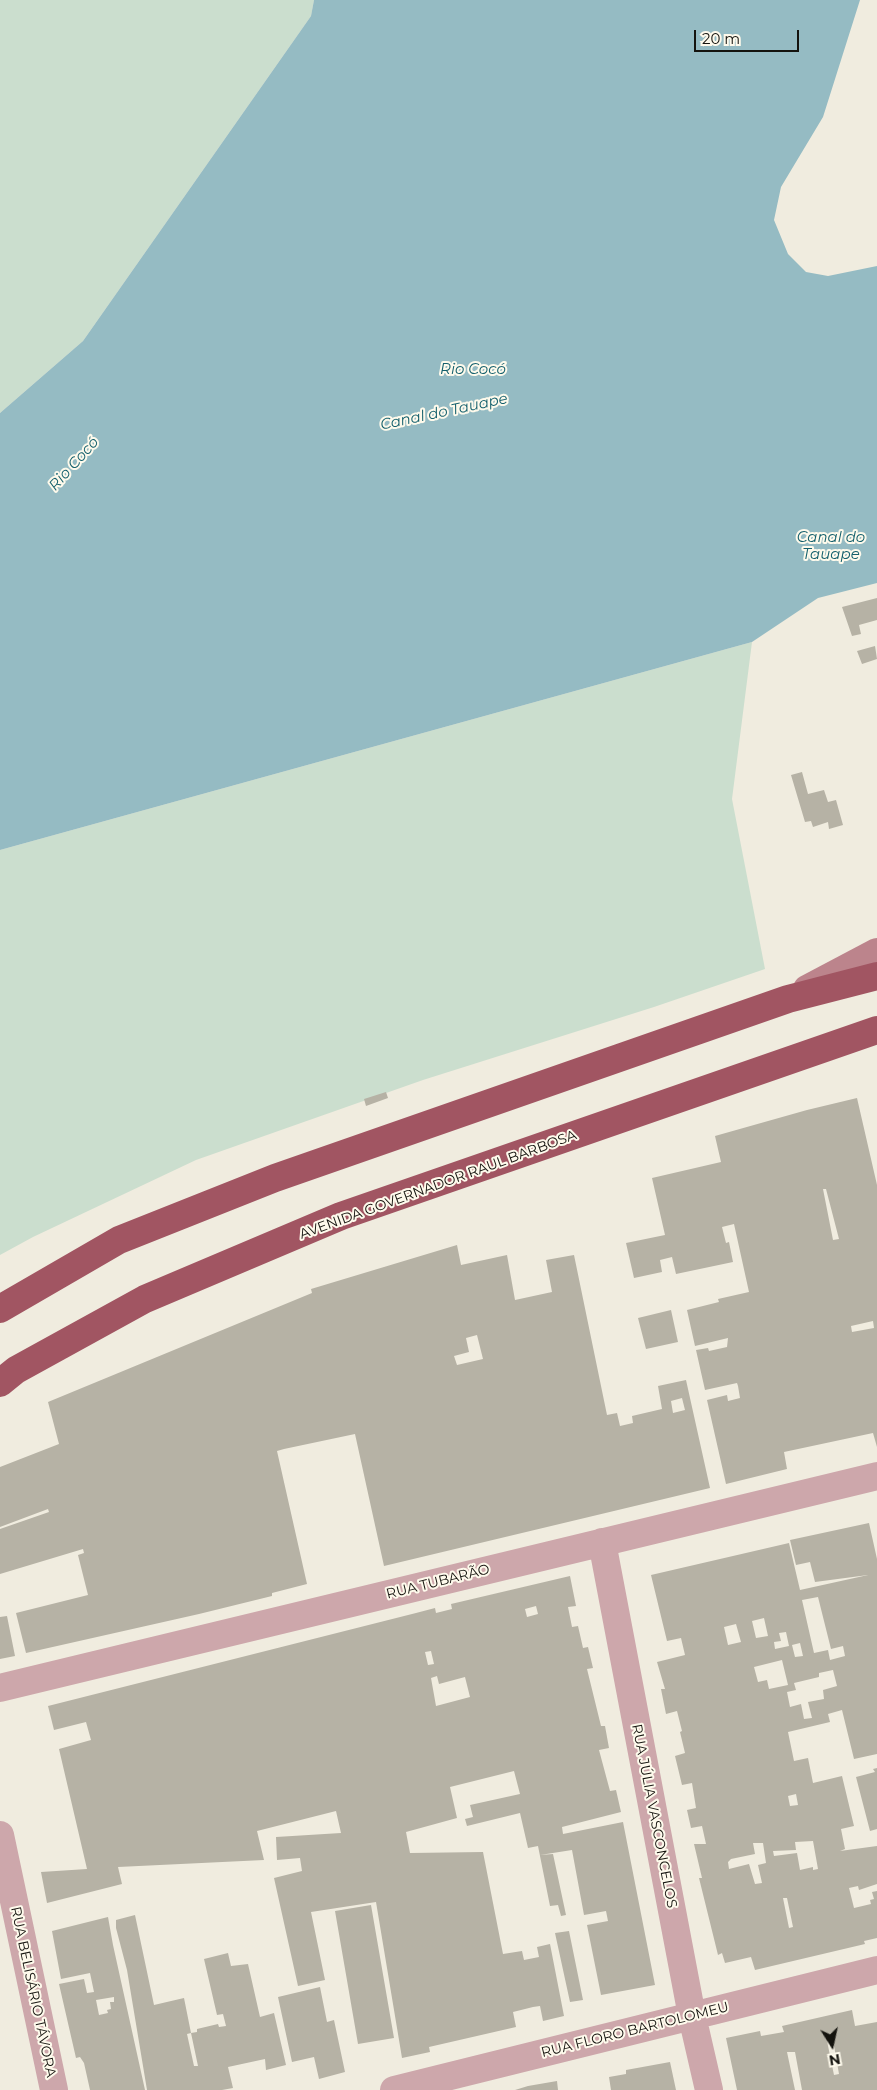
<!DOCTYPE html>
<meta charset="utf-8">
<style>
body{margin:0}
#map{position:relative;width:877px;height:2090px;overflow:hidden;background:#f0ecdf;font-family:Montserrat,sans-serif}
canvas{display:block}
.north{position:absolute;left:807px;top:2020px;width:50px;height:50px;-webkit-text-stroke:4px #fefaec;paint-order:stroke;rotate:170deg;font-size:14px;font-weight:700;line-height:20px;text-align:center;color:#14130e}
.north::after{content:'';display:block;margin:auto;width:18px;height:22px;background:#14130e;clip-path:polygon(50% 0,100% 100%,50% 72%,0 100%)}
.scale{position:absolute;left:694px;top:30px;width:105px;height:22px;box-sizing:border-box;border:2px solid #14130e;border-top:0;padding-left:6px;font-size:15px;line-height:18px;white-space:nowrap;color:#14130e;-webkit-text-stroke:4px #fefaec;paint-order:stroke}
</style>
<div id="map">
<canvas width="877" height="2090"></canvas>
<div class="north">N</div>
<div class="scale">20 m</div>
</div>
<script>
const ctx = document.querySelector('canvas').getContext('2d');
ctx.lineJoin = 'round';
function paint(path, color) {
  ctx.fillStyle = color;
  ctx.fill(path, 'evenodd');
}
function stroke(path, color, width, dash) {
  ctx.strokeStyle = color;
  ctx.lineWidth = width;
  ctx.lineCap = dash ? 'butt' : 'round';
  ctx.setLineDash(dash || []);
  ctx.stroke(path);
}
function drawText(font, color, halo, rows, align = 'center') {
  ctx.font = font + ' Montserrat,sans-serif';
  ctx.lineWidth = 4;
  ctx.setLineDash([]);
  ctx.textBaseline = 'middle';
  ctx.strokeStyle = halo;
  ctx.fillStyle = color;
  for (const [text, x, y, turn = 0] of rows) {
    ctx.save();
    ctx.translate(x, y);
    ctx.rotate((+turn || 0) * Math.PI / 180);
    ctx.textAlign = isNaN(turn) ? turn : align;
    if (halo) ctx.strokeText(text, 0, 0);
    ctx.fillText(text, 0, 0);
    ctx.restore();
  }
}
const green = new Path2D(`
 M0,0H314L311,16L83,341L0,413Z
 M752,642L732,799L765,969L654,1007L423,1080L196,1160L33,1237L0,1255V850Z`);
const water = new Path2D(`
 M314,0H860L823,117L781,187L774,220L788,254L806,272L828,276L877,266V583L818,598L752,642L0,850V413L83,341L311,16Z`);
const building = new Path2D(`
 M877,598V620L859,625L861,634L852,636L842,607Z
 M875,646L877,659L862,664L857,651Z
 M802,772L808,794L824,790L828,802L836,800L843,825L829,829L828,822L813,827L811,821L805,822L791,775Z
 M386,1092L388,1098L366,1106L364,1099Z
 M857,1098L877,1185V1447L873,1433L784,1452L787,1469L726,1484L707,1400L727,1395L728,1401L740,1398L738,1386L737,1383L705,1390L696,1350L708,1348L709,1351L727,1347L728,1338L695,1346L687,1310L719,1302L718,1299L749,1292L734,1224L722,1227L726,1243L729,1242L733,1262L676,1274L672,1257L660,1260L662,1272L634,1278L626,1243L665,1235L652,1178L721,1162L715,1136L807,1110ZM823,1189H826L839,1239L833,1240ZM873,1321L874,1328L852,1332L851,1326Z
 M457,1245L461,1265L507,1255L515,1300L552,1292L546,1260L574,1255L607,1415L617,1413L620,1426L633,1423L632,1416L662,1409L658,1386L686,1380L710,1488L384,1566L355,1434L284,1449L277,1451L307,1584L272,1593V1596L199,1614L26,1653L16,1613L88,1595L78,1555L84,1553L83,1549L0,1574V1529L49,1512L48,1509L0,1527V1467L59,1444L48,1402L312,1293L311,1289ZM477,1335L483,1359L457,1365L454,1356L469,1352L466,1338ZM682,1398L685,1410L673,1413L671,1401Z
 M671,1310L678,1342L646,1349L638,1318Z
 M869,1523L877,1559V1754L854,1759L842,1710L828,1714L830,1722L788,1732L794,1761L808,1758L813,1783L842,1776L854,1826L841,1829L845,1849L840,1851L877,1846V1884L859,1890L858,1886L849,1888L854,1908L871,1904L870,1900L874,1899L872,1892L877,1891V1938L864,1941L865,1944L755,1970L751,1957L725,1963L722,1953L718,1955L699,1878H702L694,1844H706L702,1826L691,1828L687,1810L696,1808L692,1783L682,1785L675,1756L685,1753L680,1732L682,1731L677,1711L666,1714L661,1689H665L657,1662L685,1655L681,1638L667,1641L651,1575L789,1543L800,1590L868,1575L815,1582L810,1562L796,1565L790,1540ZM818,1597L831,1649L843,1646L845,1656L830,1660L828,1650L814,1653L802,1600ZM764,1618L768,1636L756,1638L752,1621ZM736,1624L741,1642L728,1645L724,1627ZM786,1632L789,1646L775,1649L774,1642L781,1641L779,1633ZM800,1643L803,1656L795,1657L792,1645ZM782,1660L788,1685L769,1689L767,1680L758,1682L754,1667ZM833,1670L837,1686L823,1690L824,1699L808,1702L812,1718L804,1719L801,1704L790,1707L787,1692L796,1690L794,1683L819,1677V1673ZM796,1794L798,1805L790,1806L788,1796ZM813,1841L818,1869L813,1870V1867L800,1870L797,1853L774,1856L773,1851L796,1850L795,1842ZM753,1843H763L766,1863L758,1865L762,1883L755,1884L749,1864L729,1869L728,1862L731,1859L755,1854ZM783,1898H787L793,1927L789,1928Z
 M570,1576L576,1606L568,1607L572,1627L578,1626L583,1648L588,1647L593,1668L587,1669L601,1726H605L609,1748L599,1750L610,1791L616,1790L621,1812L562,1827L563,1834L623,1822L655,1985L601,1995L587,1925L608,1921L606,1911L584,1915L572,1850L540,1855L553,1854L566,1915L561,1916L558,1905L550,1906L538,1846L528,1848L520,1813L467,1826L465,1819L473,1817L470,1805L520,1794L514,1771L450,1787L457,1818L406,1832L410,1853L483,1852L503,1954L522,1951L524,1960L539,1957L537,1947L550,1944L564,2016L543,2021L540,2006L533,2007L513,2012L516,2027L429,2047L430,2052L402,2058L376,1902L311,1912L325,1980L298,1986L274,1878L302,1871L300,1858L277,1860L276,1837L341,1833L336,1811L257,1831L264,1860L118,1867L122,1884L47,1903L41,1872L87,1869L59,1749L91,1740L86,1722L54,1730L48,1706L416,1613L435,1608L436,1613L452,1609L451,1604ZM536,1606L538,1614L527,1617L525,1609ZM431,1651L434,1664L428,1665L425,1652ZM437,1676L439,1684L465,1677L470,1697L436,1706L431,1678Z
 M7,1616L15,1656L0,1659V1617Z
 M877,1768V1829L870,1831L856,1777L875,1772L873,1769Z
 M371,1905L394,2038L358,2044L335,1911Z
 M135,1915L154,2005L184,1998L191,2033L187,2034L194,2066H198L191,2033L197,2032V2029L218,2024L219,2027L226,2026L223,2014L217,2015L204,1959L228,1953L231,1966L248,1964L260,2017L274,2013L286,2065L266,2070L265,2059L228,2067L233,2088L222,2090H147L127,1970L116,1928V1920Z
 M108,1917L113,1945L145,2090H90L84,2063L80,2057L76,2058L59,1984L84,1979L87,1993L94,1992L90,1973L61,1979L52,1931ZM114,1997V2002H110L111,2009L107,2010L108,2013L99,2015L96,2000Z
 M569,1931L583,2000L570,2002L555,1933Z
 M320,1987L327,2022L334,2020L345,2072L319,2079L314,2057L292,2062L278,1997Z
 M852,2010L855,2026L877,2022V2090H802L795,2052H787L795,2090H737L726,2038L760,2031L761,2036L784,2032L782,2026ZM833,2040L839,2074L834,2075L827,2041Z
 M670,2062L676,2090H611L609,2077L626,2074V2070Z
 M557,2081L558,2090H515L528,2086Z`);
const street = new Path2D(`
 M602,1542L692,2016L709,2090
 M0,1688L877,1476
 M0,1835L54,2090
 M394,2090L877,1970`);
const secondary = new Path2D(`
 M807,989L877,952`);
const highway = new Path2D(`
 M0,1309L119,1240L275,1178L788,999L877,976
 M0,1383L16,1370L145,1299L341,1216L877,1030`);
const streetNames = [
 ["AVENIDA GOVERNADOR RAUL BARBOSA",438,1185,-20],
 ["RUA TUBARÃO",438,1582,-14],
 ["RUA JÚLIA VASCONCELOS",654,1816,79],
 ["RUA BELISÁRIO TÁVORA",33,1992,78],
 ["RUA FLORO BARTOLOMEU",635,2030,-14]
];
const waterNames = [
 ["Rio Cocó",473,370],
 ["Canal do Tauape",444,412,-12],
 ["Rio Cocó",74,464,-48],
 ["Canal do",831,538],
 ["Tauape",831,555]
];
paint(green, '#cbdece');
paint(water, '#95bbc3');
paint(building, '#b6b2a5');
stroke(street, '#cda7ab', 28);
stroke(secondary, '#bc848c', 28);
stroke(highway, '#a15562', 28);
drawText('14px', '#14130e', '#fefaec', streetNames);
drawText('italic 15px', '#135f6c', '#fefaec', waterNames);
</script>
